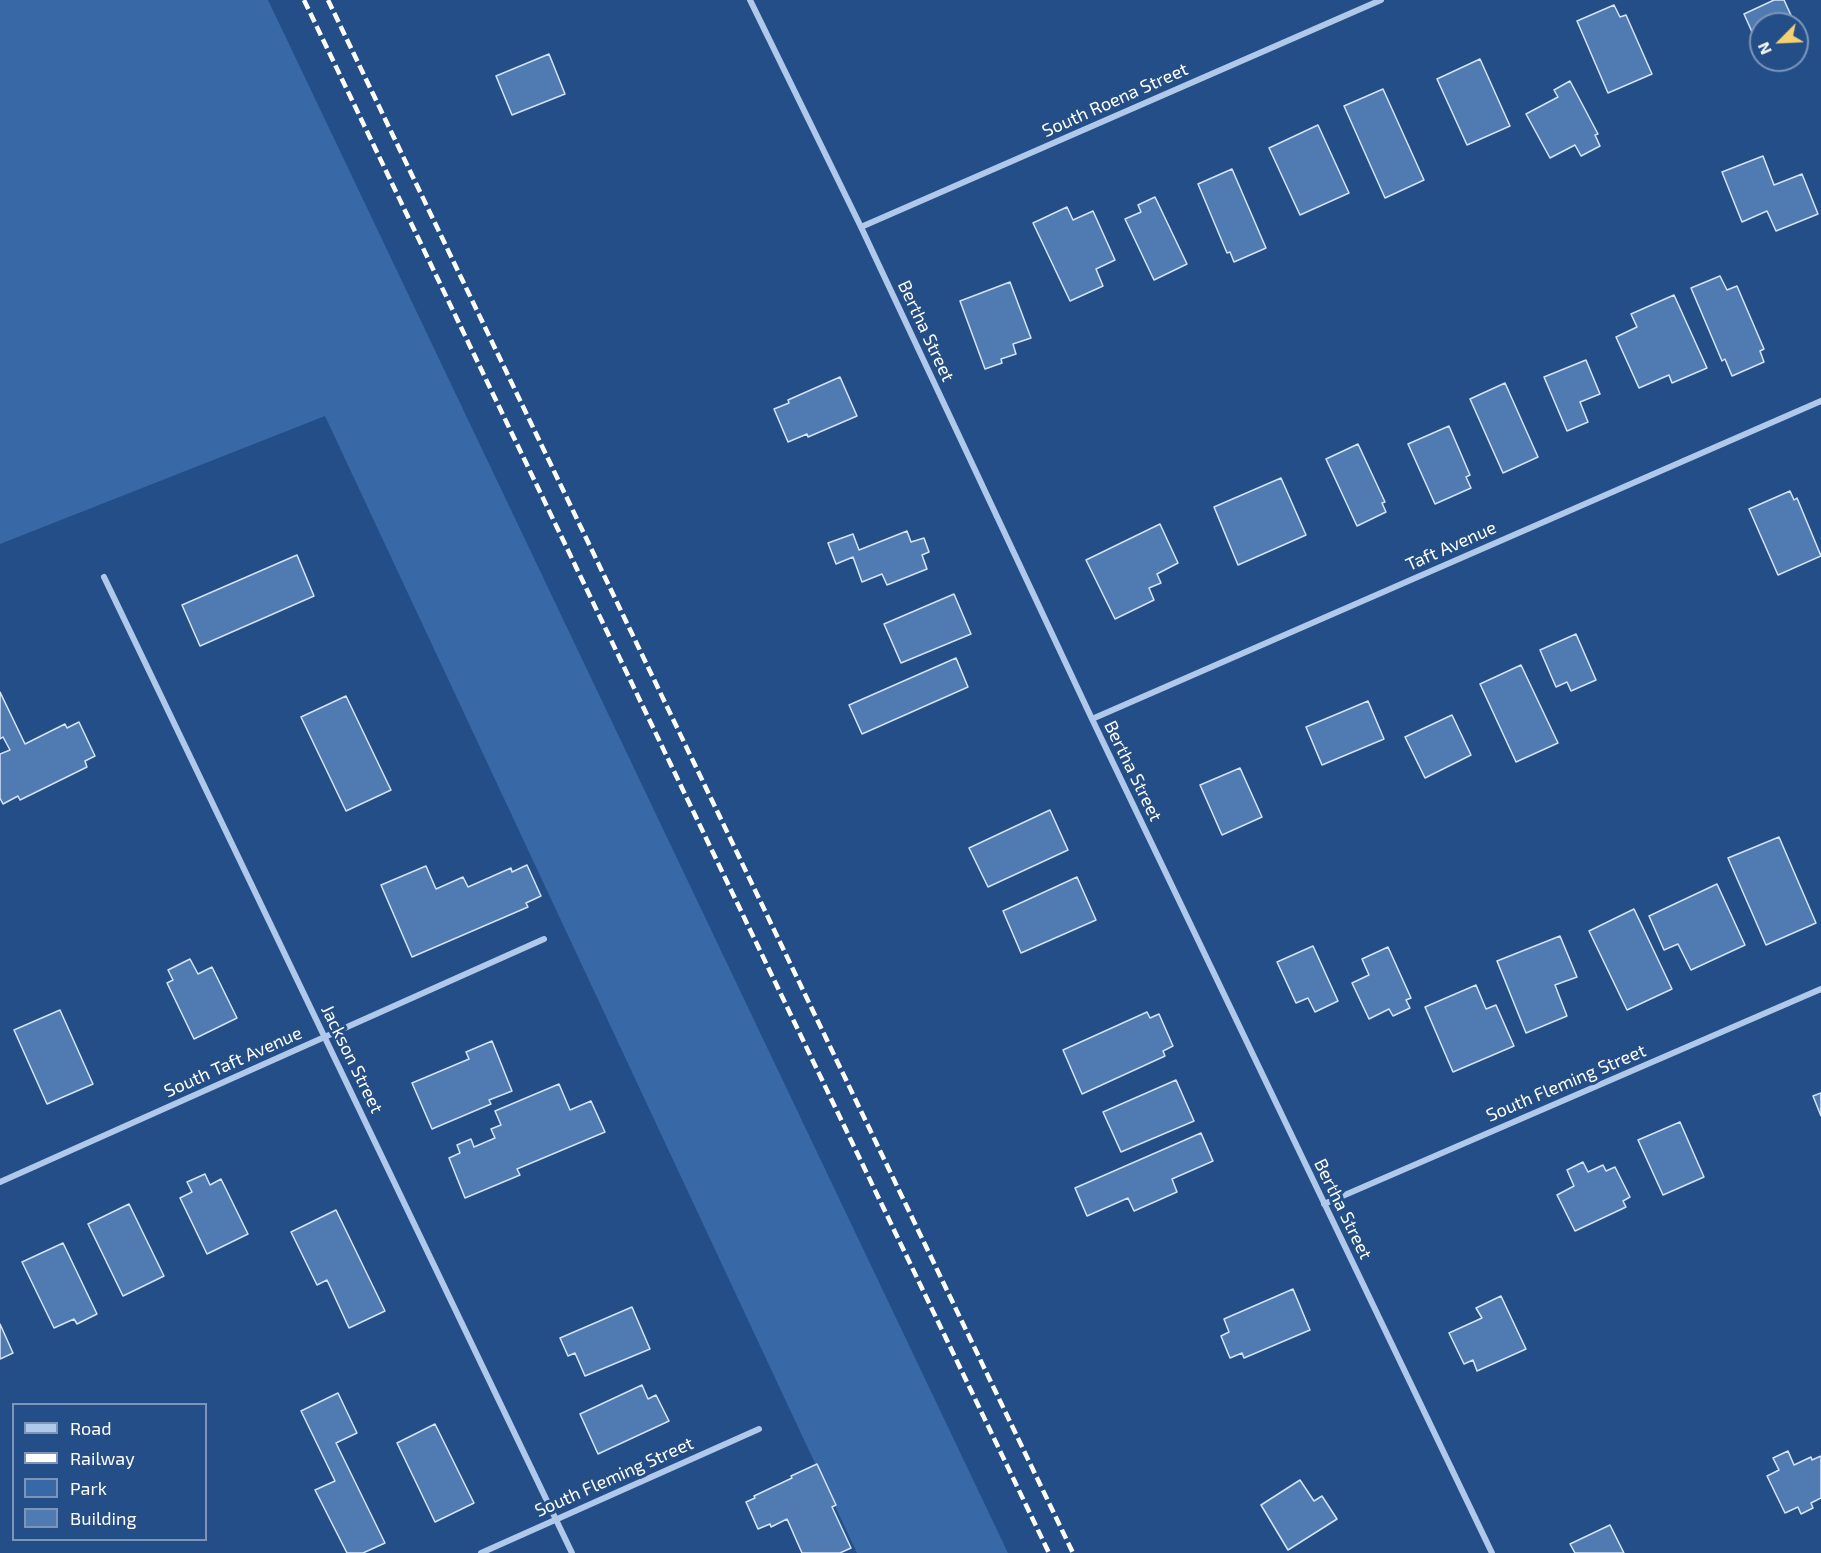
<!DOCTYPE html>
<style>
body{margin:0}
#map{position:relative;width:1821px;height:1553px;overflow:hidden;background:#244e88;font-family:"Exo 2",sans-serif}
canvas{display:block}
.legend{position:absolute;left:12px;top:1403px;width:195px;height:138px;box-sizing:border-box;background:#244e88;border:2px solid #7c95b8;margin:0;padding:8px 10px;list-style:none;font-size:18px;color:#fff}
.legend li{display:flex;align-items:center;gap:12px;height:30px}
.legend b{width:30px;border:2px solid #7c95b8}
.north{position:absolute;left:1749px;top:12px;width:60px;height:60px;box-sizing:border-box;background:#244e88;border:2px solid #7c95b8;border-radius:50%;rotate:246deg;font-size:16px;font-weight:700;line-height:24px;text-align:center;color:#fff}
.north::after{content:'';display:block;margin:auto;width:21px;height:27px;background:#f4d173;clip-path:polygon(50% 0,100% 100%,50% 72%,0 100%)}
</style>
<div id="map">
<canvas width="1821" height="1553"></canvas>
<ul class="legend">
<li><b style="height:8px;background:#b0c9ea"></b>Road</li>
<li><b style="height:8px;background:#fff"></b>Railway</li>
<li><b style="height:16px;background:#3868a5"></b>Park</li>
<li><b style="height:16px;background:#507bb2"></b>Building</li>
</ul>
<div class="north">N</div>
</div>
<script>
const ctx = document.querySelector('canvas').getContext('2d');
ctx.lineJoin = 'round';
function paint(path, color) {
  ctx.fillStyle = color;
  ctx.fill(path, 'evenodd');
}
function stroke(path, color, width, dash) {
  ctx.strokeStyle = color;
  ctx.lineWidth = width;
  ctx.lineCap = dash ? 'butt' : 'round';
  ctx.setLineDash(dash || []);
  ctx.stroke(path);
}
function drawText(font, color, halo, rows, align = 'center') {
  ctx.font = font + ' "Exo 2",sans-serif';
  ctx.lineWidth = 6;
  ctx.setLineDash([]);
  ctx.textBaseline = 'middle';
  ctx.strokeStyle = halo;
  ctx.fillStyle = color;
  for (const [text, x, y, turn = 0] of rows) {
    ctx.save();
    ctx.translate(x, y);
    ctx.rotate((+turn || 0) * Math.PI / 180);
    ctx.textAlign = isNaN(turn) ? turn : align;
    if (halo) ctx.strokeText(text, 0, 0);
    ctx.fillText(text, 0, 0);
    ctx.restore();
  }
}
const green = new Path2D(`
 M0,0H268L1008,1553H857L325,416L0,544Z`);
const building = new Path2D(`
 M1774,0H1784L1795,24H1761V52L1744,14Z
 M1614,5L1620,17L1626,15L1652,74L1608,93L1577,21Z
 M549,54L565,94L512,115L496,76Z
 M1480,59L1510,126L1467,145L1437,79Z
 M1570,81L1598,134L1595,135L1600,146L1581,156L1575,145L1550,158L1526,114L1558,97L1554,90Z
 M1383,89L1424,180L1385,198L1344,106Z
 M1318,125L1349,193L1300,215L1269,148Z
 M1763,156L1774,185L1802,174L1818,214L1776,231L1767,211L1742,222L1722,172Z
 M1232,169L1266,248L1234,262L1230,252L1227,253L1198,184Z
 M1155,197L1187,264L1154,280L1125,219L1141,212L1138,205Z
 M1067,207L1073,220L1093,211L1115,260L1096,269L1103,286L1070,301L1033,223Z
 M1720,276L1727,290L1737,286L1764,349L1760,351L1764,362L1732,376L1725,359L1722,361L1691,288Z
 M1010,282L1031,338L1013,344L1016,354L1001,359L1002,363L985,369L960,301Z
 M1674,295L1707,368L1672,383L1669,375L1639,388L1616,337L1637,327L1631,314Z
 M1586,360L1600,394L1580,402L1588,422L1567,431L1544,377Z
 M840,377L857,416L808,437L807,434L788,442L774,409L789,403L788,400Z
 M1505,383L1538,457L1503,473L1470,399Z
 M1449,426L1470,475L1466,477L1471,488L1435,504L1408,444Z
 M1358,444L1385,502L1382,503L1386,512L1357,526L1326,459Z
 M1281,478L1306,535L1238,565L1214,507Z
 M1790,491L1794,500L1797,498L1821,556L1778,575L1749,509Z
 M1160,524L1178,563L1157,574L1161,583L1149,588L1154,600L1115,619L1086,560Z
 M907,531L911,542L924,538L929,552L922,555L927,569L887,585L882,574L862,582L853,557L836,564L828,543L853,534L859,550Z
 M297,555L314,596L200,646L182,605Z
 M954,594L971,634L901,663L884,624Z
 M1576,634L1596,680L1571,691L1567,682L1556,687L1540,650Z
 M956,658L968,687L862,734L849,705Z
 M1521,665L1558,743L1516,762L1480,684Z
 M0,692L25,744L65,724L67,728L79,722L95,756L85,761L87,767L20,800L18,796L3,804L0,798V754L10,750L3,737L0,739Z
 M346,696L391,790L346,811L301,717Z
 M1368,701L1384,739L1322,765L1306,727Z
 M1452,715L1471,755L1425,778L1405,737Z
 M1240,768L1262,817L1222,835L1200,785Z
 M1050,810L1068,850L988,887L969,848Z
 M1779,837L1816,923L1766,945L1728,858Z
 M527,865L541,896L526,903L528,907L412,957L381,885L426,866L436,889L463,877L468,887L511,868L512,872Z
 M1077,877L1096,920L1021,953L1003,911Z
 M1717,884L1745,945L1691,970L1678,944L1664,950L1649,916Z
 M1634,909L1672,989L1627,1010L1589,931Z
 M1560,936L1577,977L1555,985L1567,1016L1526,1033L1497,961Z
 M1313,946L1338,1001L1315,1012L1308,998L1296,1003L1277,962Z
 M1388,947L1411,998L1406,1000L1410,1008L1393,1016L1389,1009L1369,1019L1352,983L1369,975L1362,959Z
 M190,959L198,974L212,967L237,1018L194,1039L167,983L173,980L168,970Z
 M1476,985L1486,1009L1496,1005L1514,1046L1453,1072L1425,1007Z
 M60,1010L93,1084L47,1104L14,1030Z
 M1147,1012L1150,1018L1159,1014L1173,1046L1163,1051L1165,1056L1082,1094L1063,1050Z
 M492,1041L512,1091L489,1100L491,1104L432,1129L412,1083L469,1059L466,1052Z
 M1176,1080L1194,1121L1121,1152L1103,1112Z
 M559,1084L570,1110L591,1101L605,1132L517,1169L520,1175L465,1198L449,1158L460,1153L457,1145L471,1139L474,1147L495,1138L491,1129L501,1125L495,1111Z
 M1821,1093V1116L1813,1096Z
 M1680,1122L1704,1177L1663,1195L1638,1140Z
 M1201,1133L1213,1161L1172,1179L1177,1192L1134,1211L1128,1198L1087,1216L1075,1188Z
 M1583,1162L1588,1172L1603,1165L1606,1171L1615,1167L1630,1197L1623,1201L1626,1207L1575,1231L1557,1195L1574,1186L1567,1170Z
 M205,1174L210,1185L221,1179L248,1234L207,1254L180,1198L192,1192L187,1182Z
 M129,1204L164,1276L123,1296L88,1224Z
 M336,1210L385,1311L349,1328L327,1280L317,1285L291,1232Z
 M63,1243L97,1314L77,1324L74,1319L54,1328L22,1262Z
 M1293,1289L1310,1330L1244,1358L1242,1353L1230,1358L1221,1336L1229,1332L1224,1319Z
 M1501,1296L1526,1349L1477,1371L1473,1360L1464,1364L1449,1333L1482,1318L1476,1308Z
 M632,1307L650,1349L585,1376L575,1353L568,1356L560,1338Z
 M0,1324L13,1353L0,1359Z
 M642,1385L648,1399L656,1395L669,1421L598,1454L580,1414Z
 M338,1393L357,1433L336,1443L385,1543L363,1553H347L315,1490L335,1481L301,1411Z
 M435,1424L474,1503L435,1522L397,1443Z
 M1788,1451L1794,1465L1811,1457L1812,1460L1821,1456V1498L1811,1503L1813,1508L1801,1514L1798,1507L1785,1513L1767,1476L1779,1470L1773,1458Z
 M817,1464L836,1505L832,1507L851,1548L840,1553H802L787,1519L771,1527L770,1524L758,1529L746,1502L755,1498L754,1496L792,1478L791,1476Z
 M1300,1480L1314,1501L1322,1496L1337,1519L1288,1550L1261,1505Z
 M1610,1525L1624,1553H1575L1570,1544Z`);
const minor = new Path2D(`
 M750,0L861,227L1092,719L1492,1553
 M861,227L1381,0
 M104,577L572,1553
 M1092,719L1821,401
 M0,1182L544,939
 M1324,1204L1821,989
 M481,1553L759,1429`);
const rail = new Path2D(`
 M304,0L1049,1553
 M328,0L1073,1553`);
const streetNames = [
 ["South Roena Street",1115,100,-24],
 ["Bertha Street",926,331,65],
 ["Taft Avenue",1451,546,-24],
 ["Bertha Street",1133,771,64],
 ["Jackson Street",352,1059,64],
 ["South Taft Avenue",233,1062,-24],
 ["South Fleming Street",1566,1083,-23],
 ["Bertha Street",1343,1209,64],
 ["South Fleming Street",614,1477,-24]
];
paint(green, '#3868a5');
paint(building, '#507bb2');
stroke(building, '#d4e4f7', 1.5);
stroke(minor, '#b0c9ea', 6);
stroke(rail, '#fff', 4.5, [10, 4.5]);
drawText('18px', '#fff', '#244e88', streetNames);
</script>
